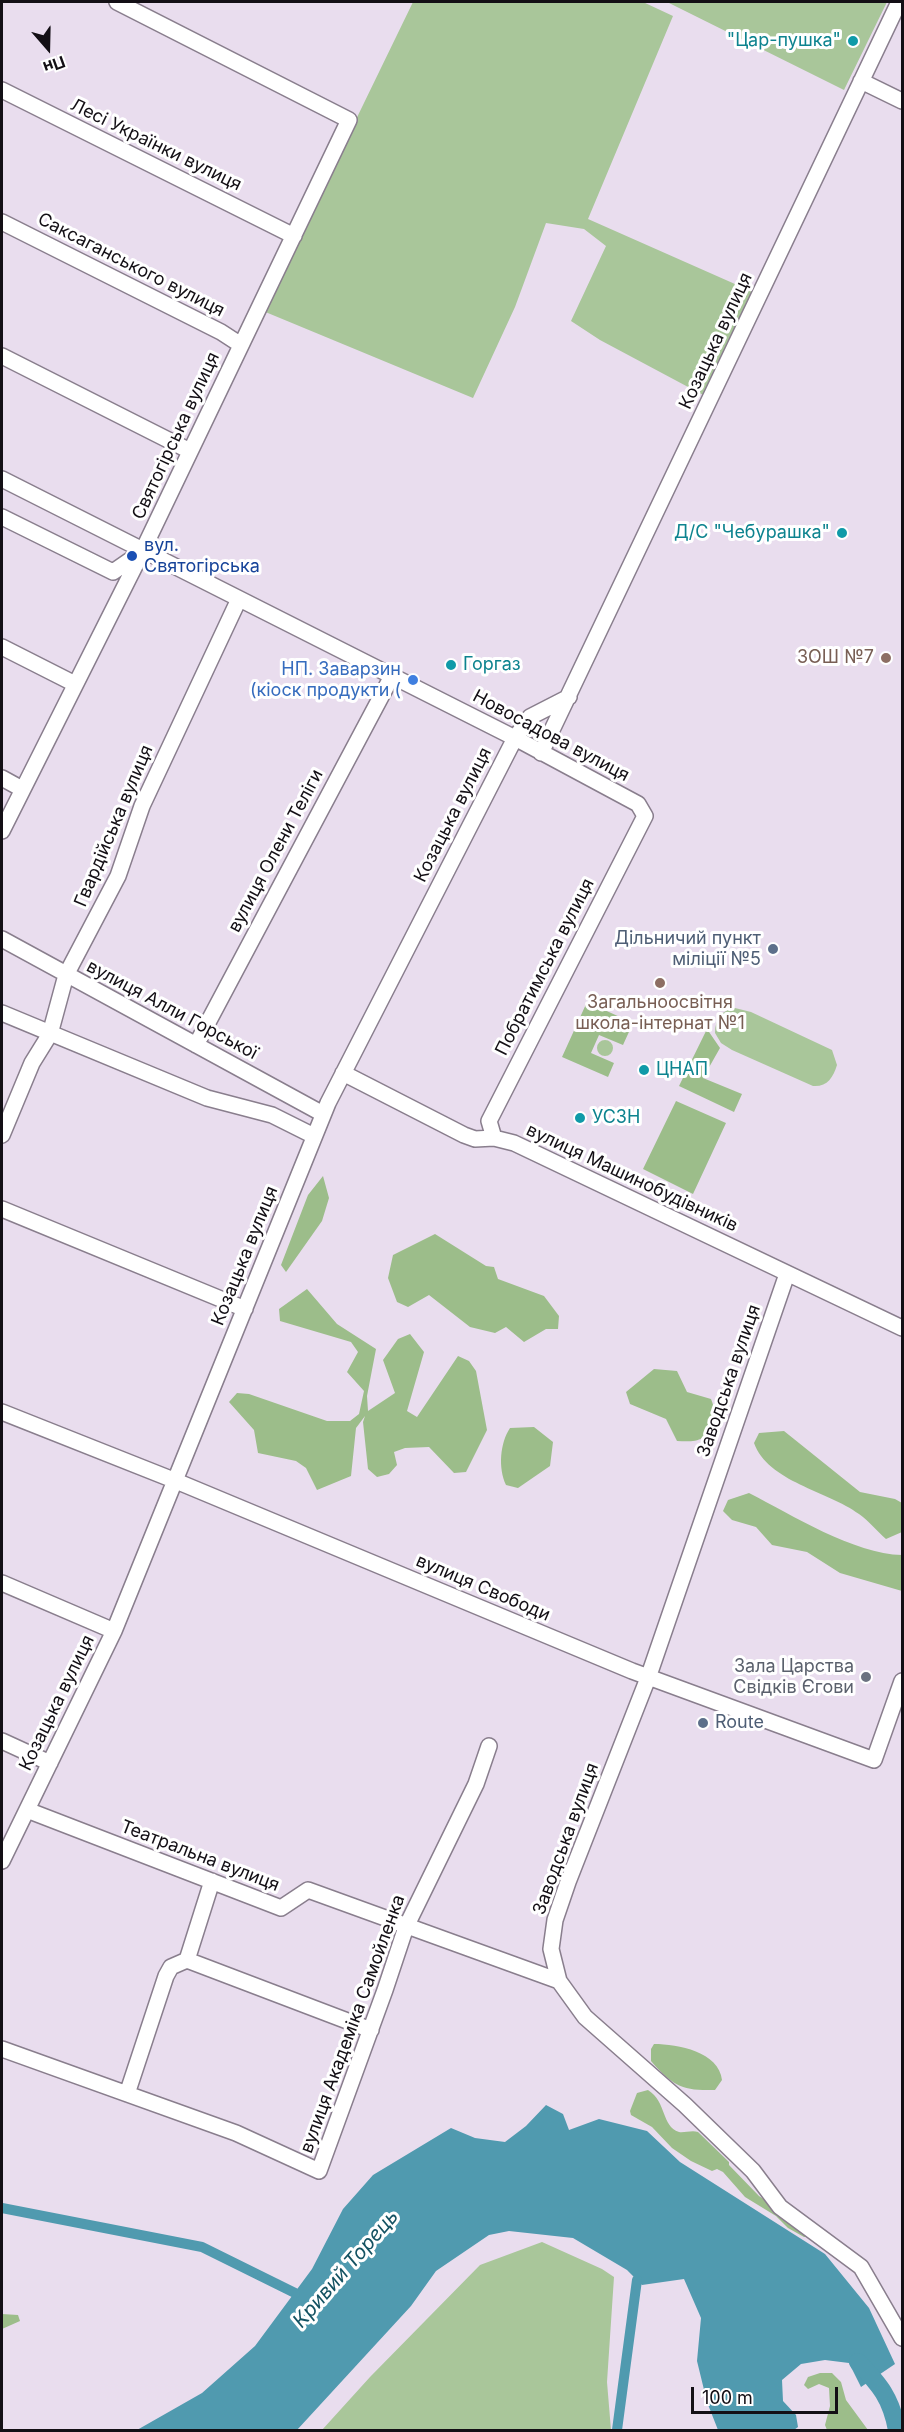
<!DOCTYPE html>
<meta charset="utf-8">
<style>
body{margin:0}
#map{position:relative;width:904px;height:2432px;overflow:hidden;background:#e9ddee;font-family:Inter,sans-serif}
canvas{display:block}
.frame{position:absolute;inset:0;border:3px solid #130f15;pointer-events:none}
.north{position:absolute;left:18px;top:18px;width:60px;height:60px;-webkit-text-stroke:4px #fff;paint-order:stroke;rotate:160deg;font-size:16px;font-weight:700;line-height:24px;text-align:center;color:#130f15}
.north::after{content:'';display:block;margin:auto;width:21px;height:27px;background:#130f15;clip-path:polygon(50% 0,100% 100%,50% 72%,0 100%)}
.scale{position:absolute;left:691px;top:2387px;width:147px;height:27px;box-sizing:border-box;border:3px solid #130f15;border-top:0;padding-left:8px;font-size:18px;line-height:21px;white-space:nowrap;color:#130f15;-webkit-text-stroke:4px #fff;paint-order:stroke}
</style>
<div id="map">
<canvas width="904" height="2432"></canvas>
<div class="frame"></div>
<div class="north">Пн</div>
<div class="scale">100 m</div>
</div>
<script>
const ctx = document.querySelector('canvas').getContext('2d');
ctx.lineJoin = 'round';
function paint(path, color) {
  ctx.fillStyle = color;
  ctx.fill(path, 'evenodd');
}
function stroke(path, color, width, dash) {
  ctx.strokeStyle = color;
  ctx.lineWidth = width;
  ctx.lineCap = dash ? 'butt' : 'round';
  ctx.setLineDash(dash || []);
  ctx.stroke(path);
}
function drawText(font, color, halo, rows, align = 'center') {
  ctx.font = font + ' Inter,sans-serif';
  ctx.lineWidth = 6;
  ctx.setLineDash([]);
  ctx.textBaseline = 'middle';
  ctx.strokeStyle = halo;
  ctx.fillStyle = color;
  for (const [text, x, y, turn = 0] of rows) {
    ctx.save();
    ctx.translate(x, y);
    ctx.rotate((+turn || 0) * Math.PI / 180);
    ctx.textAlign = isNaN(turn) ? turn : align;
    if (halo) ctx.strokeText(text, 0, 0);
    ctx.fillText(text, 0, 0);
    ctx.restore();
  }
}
const green = new Path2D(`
 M413,2H643L673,16L588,219L753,292L705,396L600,340L571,321L606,246L584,229L546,223L515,307L473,398L263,311Z
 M667,2H887L844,90Z
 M735,1008L751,1012L832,1050L837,1065C833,1078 827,1087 813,1086L732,1050L721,1043L715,1033C715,1019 722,1010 735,1008Z
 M597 1048a8 8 0 1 1 16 0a8 8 0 1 1-16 0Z
 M542,2242L602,2269L614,2277L607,2382L611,2430H322L370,2377L480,2265Z`);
const forest = new Path2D(`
 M587,1002L633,1023L623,1045L599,1035L591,1053L614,1063L608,1077L562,1057Z
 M707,1029L720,1048L703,1078L742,1094L734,1112L679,1086Z
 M676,1101L726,1123L693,1194L643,1169Z
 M323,1176L329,1198L322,1221L286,1272L281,1265L308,1195Z
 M435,1234L486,1266L494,1267L498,1279L544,1296L559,1316L558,1329H546L524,1342L506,1327L495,1333L470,1327L429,1295L408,1307L397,1302L388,1278L393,1255Z
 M307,1289L337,1324L376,1349L367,1396L368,1411L395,1393L383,1360L398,1339L410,1334L424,1352L407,1411L417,1417L458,1356L469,1361L476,1371L487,1430L466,1472L454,1473L429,1447L405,1448L394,1452L397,1465L389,1474L377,1477L368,1469L363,1422L365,1416L356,1428L351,1476L317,1490L306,1468L296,1461L258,1453L254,1430L229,1402L237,1393L249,1394L327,1421H350L359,1414L364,1391L347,1372L358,1352L351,1342L280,1321L279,1309Z
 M654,1369L677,1371L687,1392L711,1399C715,1409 715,1413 712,1423C708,1442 694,1442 677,1441L666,1419L630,1404L626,1392Z
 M534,1427L553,1442L550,1466L518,1488L506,1485C498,1468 500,1443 510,1428Z
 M784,1431L860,1492L895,1499L902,1503V1532L886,1539C877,1531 869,1521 859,1514C828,1491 768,1482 754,1443L759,1433Z
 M749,1493C792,1515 854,1554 902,1555V1591L840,1573L807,1552L772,1545L756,1527L732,1520L723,1511L728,1500Z
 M654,2044C678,2044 719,2052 722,2080L715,2090C682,2091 673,2086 651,2061V2049Z
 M648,2090C667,2102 661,2126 679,2132C684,2133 692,2130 698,2132L729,2162V2165L759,2196L804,2227L810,2237H804L788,2228L776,2216L745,2197L723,2172L717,2169L712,2171L691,2161L672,2148L652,2127L631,2115L630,2111L637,2093Z
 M2,2314L18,2315L20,2321L2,2329Z
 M820,2373H832L841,2382L846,2400L868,2430H827L825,2425L830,2406L829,2388L819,2384L808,2389L804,2385L808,2377Z`);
const water = new Path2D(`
 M546,2105L563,2114L569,2130L599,2119L647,2131L680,2162L825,2254L869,2308L895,2364L861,2387L849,2363L825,2360L801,2364L782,2380L783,2401L796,2415L798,2427L794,2430H718L707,2402L697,2361L701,2318L684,2279L642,2285L627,2270L573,2238L509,2231L489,2235L436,2271L411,2306L297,2430H137L202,2393L255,2346L312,2269L343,2209L373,2175L451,2128L475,2138L505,2142L526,2126Z`);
const canal = new Path2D(`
 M2,2208L202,2247L295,2293
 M617,2430L637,2280`);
const river = new Path2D(`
 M858,2362C880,2385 891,2398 897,2430`);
const minor = new Path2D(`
 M861,81L902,101
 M2,90L294,236
 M2,222L221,332L241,345
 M2,356L190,451
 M2,479L515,738L638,804L645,816L489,1121L494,1138
 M2,517L113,572L139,554
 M2,647L75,684
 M541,753L899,2
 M2,778L22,789
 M2,831L143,550L349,120L117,2
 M2,939L323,1114
 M2,1013L207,1098L272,1115L314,1136
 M196,1045L392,676
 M343,1073L464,1135L475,1139L494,1138L514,1143L902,1328
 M2,1135L32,1063L50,1034L66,975L118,876L142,806L239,599
 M2,1209L245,1309
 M787,1274L648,1678L568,1882L555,1920L551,1949L559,1981L585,2017L685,2105L753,2171L780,2207L861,2267L902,2338
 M2,1412L176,1481L632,1671L874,1760L902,1681
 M2,1583L114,1631
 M2,1741L50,1763
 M27,1810L281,1908L308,1890L559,1981
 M2,1861L114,1631L328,1103L515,738L530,717L569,697
 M187,1960L371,2030
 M2,2049L236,2133L319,2171L385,1990L406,1927L476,1784L489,1746
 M127,2094L166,1976L171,1967L187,1960L212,1881`);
const markers = [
 [853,41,6,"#0f9aa8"],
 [842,533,6,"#0f9aa8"],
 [132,556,6,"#1a4fb4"],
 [886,658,6,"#8d6e63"],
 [451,665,6,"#0f9aa8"],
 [413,680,6,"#3f7fe0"],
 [773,949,6,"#5c6f8a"],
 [660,983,6,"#8d6e63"],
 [644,1070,6,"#0f9aa8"],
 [580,1118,6,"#0f9aa8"],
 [866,1677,6,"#6b7280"],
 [703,1723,6,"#5c6f8a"]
];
const cultureNames = [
 ["\"Цар-пушка\"",841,41,"right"],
 ["Д/С \"Чебурашка\"",830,533,"right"],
 ["Горгаз",463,665],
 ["ЦНАП",656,1070],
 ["УСЗН",592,1118]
];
const streetNames = [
 ["Лесі Українки вулиця",156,145,26],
 ["Саксаганського вулиця",131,265,27],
 ["Козацька вулиця",716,341,-65],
 ["Святогірська вулиця",176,436,-65],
 ["Новосадова вулиця",551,736,28],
 ["Козацька вулиця",453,815,-63],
 ["Гвардійська вулиця",114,826,-67],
 ["вулиця Олени Теліги",276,851,-62],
 ["Побратимська вулиця",545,967,-63],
 ["вулиця Алли Горської",172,1010,28],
 ["вулиця Машинобудівників",632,1178,25],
 ["Козацька вулиця",245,1256,-68],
 ["Заводська вулиця",729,1381,-71],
 ["вулиця Свободи",483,1588,23],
 ["Козацька вулиця",57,1703,-64],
 ["Заводська вулиця",566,1839,-70],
 ["Театральна вулиця",200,1856,21],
 ["вулиця Академіка Самойленка",353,2024,-70]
];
const transitNames = [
 ["вул.",144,546],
 ["Святогірська",144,567]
];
const educationNames = [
 ["ЗОШ №7",874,658],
 ["Загальноосвітня",660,1003,"center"],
 ["школа-інтернат №1",660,1024,"center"]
];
const shopNames = [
 ["НП. Заварзин",401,670],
 ["(кіоск продукти (",401,691]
];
const serviceNames = [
 ["Дільничий пункт",761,939],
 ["міліції №5",761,960],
 ["Route",715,1723,"left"]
];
const worshipNames = [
 ["Зала Царства",854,1667],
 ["Свідків Єгови",854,1688]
];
const waterNames = [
 ["Кривий Торець",346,2269,-49]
];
paint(green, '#a9c69a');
paint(forest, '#9cbd8a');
paint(water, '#509aaf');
stroke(canal, '#509aaf', 10);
stroke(river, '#509aaf', 18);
stroke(minor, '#897e8d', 18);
stroke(minor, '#fff', 15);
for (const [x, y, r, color] of markers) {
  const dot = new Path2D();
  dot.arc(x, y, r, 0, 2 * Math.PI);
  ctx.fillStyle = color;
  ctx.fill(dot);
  stroke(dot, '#fff', 2);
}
drawText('18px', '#0d838f', '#fff', cultureNames, 'left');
drawText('18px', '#130f15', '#fff', streetNames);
drawText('18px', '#164399', '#fff', transitNames, 'left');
drawText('18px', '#785e54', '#fff', educationNames, 'right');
drawText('18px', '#366cbe', '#fff', shopNames, 'right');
drawText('18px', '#4e5e75', '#fff', serviceNames, 'right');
drawText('18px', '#5b616d', '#fff', worshipNames, 'right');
drawText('italic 20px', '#135262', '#fff', waterNames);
</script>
